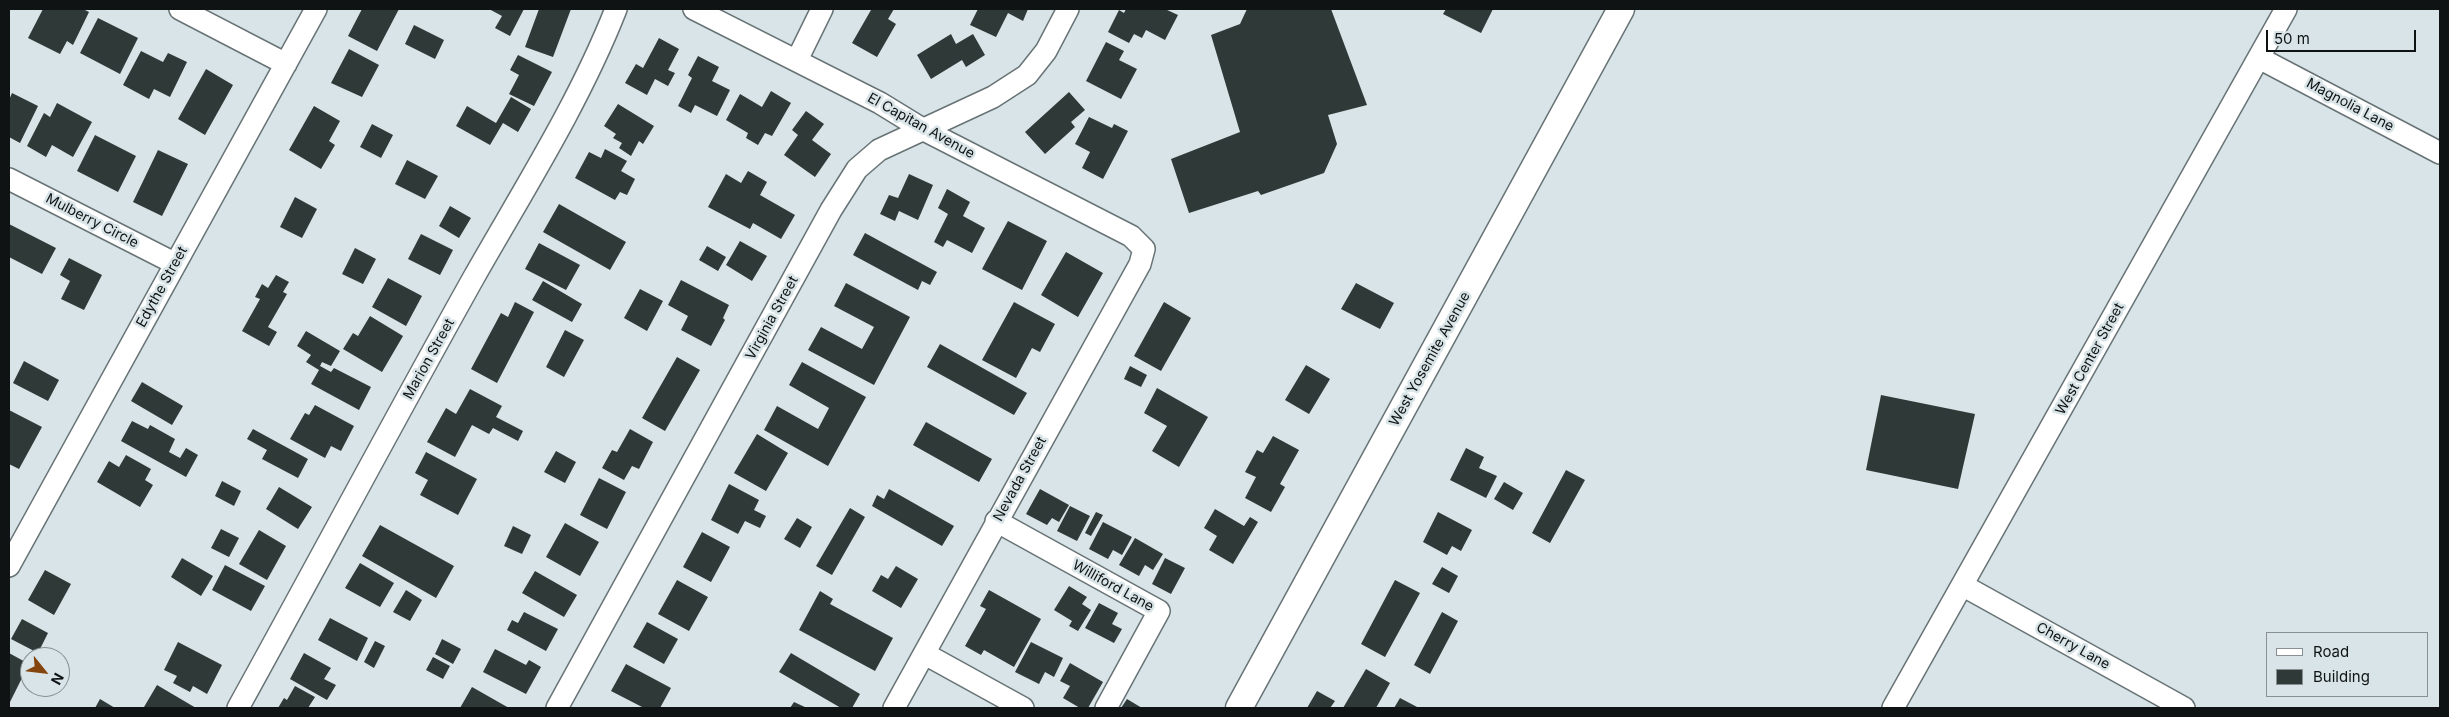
<!DOCTYPE html>
<style>
body{margin:0}
#map{position:relative;width:2449px;height:717px;overflow:hidden;background:#d8e4e7;font-family:Inter,sans-serif}
canvas{display:block}
.frame{position:absolute;inset:0;border:10px solid #0f1314;pointer-events:none}
.legend{position:absolute;left:2266px;top:632px;width:162px;height:65px;box-sizing:border-box;background:#d8e4e7;border:1px solid #889093;margin:0;padding:6px 9px;list-style:none;font-size:15px;color:#0f1314}
.legend li{display:flex;align-items:center;gap:10px;height:25px}
.legend b{width:25px;border:1px solid #889093}
.north{position:absolute;left:20px;top:647px;width:50px;height:50px;box-sizing:border-box;background:#d8e4e7;border:1px solid #889093;border-radius:50%;rotate:119deg;font-size:14px;font-weight:700;line-height:20px;text-align:center;color:#0f1314}
.north::after{content:'';display:block;margin:auto;width:18px;height:22px;background:#84440d;clip-path:polygon(50% 0,100% 100%,50% 72%,0 100%)}
.scale{position:absolute;left:2266px;top:30px;width:150px;height:22px;box-sizing:border-box;border:2px solid #0f1314;border-top:0;padding-left:6px;font-size:15px;line-height:18px;white-space:nowrap;color:#0f1314;-webkit-text-stroke:4px #d8e4e7;paint-order:stroke}
</style>
<div id="map">
<canvas width="2449" height="717"></canvas>
<div class="frame"></div>
<ul class="legend">
<li><b style="height:6px;background:#fff"></b>Road</li>
<li><b style="height:14px;background:#2f3937"></b>Building</li>
</ul>
<div class="north">N</div>
<div class="scale">50 m</div>
</div>
<script>
const ctx = document.querySelector('canvas').getContext('2d');
ctx.lineJoin = 'round';
function paint(path, color) {
  ctx.fillStyle = color;
  ctx.fill(path, 'evenodd');
}
function stroke(path, color, width, dash) {
  ctx.strokeStyle = color;
  ctx.lineWidth = width;
  ctx.lineCap = dash ? 'butt' : 'round';
  ctx.setLineDash(dash || []);
  ctx.stroke(path);
}
function drawText(font, color, halo, rows, align = 'center') {
  ctx.font = font + ' Inter,sans-serif';
  ctx.lineWidth = 5;
  ctx.setLineDash([]);
  ctx.textBaseline = 'middle';
  ctx.strokeStyle = halo;
  ctx.fillStyle = color;
  for (const [text, x, y, turn = 0] of rows) {
    ctx.save();
    ctx.translate(x, y);
    ctx.rotate((+turn || 0) * Math.PI / 180);
    ctx.textAlign = isNaN(turn) ? turn : align;
    if (halo) ctx.strokeText(text, 0, 0);
    ctx.fillText(text, 0, 0);
    ctx.restore();
  }
}
const building = new Path2D(`
 M43,9H83L89,12L73,45L67,41L60,54L28,38Z
 M362,9H399L377,51L348,36Z
 M489,9H524L510,36L495,28L502,16Z
 M539,9H571L553,57L525,47Z
 M869,9H894L888,19L896,24L877,57L852,43L871,10Z
 M978,9H1028L1023,21L1008,13L996,37L970,25Z
 M1126,9H1165L1178,15L1165,40L1146,30L1142,38L1134,34L1129,43L1108,32L1119,10L1124,13Z
 M1247,9H1331L1367,105L1328,115L1337,144L1324,173L1261,195L1258,191L1189,213L1171,159L1240,132L1211,35L1240,24Z
 M1446,9H1493L1481,33L1443,14Z
 M98,18L138,38L120,74L80,53Z
 M414,25L444,40L435,59L405,44Z
 M951,34L956,44L973,34L985,55L966,67L962,60L931,79L917,55Z
 M659,38L679,49L668,70L675,73L668,86L655,79L647,95L625,83L636,64L643,68Z
 M1106,42L1124,51L1119,60L1137,69L1121,99L1086,81Z
 M349,49L379,65L362,97L331,83Z
 M141,51L163,62L168,53L187,62L170,97L154,89L149,99L123,85Z
 M518,55L552,72L534,106L509,94L519,75L510,70Z
 M698,56L719,67L712,81L730,90L717,116L695,105L691,113L678,106L692,78L688,75Z
 M206,69L233,85L205,135L178,119Z
 M771,91L791,103L772,136L765,133L758,145L746,138L748,133L726,120L740,94L762,107Z
 M1069,92L1085,110L1071,122L1075,127L1045,154L1025,132Z
 M12,93L38,106L20,143L9,137V100Z
 M511,97L531,109L518,132L503,123L490,145L456,126L467,106L496,123Z
 M57,103L92,122L73,157L52,145L46,157L27,146L44,113L50,117Z
 M618,104L654,126L643,144L639,141L631,156L619,148L622,143L613,138L616,134L604,126Z
 M314,106L340,121L329,141L335,145L321,169L289,150Z
 M806,111L824,124L812,140L831,154L815,177L784,155L798,135L792,130Z
 M1089,117L1112,128L1114,124L1128,131L1103,179L1082,168L1090,152L1075,144Z
 M372,124L393,135L381,158L360,147Z
 M95,135L136,156L118,192L77,171Z
 M605,149L627,161L621,171L635,179L627,195L620,192L615,200L575,178L589,152L601,158Z
 M158,150L188,164L162,216L133,202Z
 M407,160L438,176L425,199L395,184Z
 M748,171L767,182L760,195L795,215L781,239L753,223L750,229L708,207L726,174L741,183Z
 M909,174L933,185L918,220L899,211L895,221L880,214L889,195L898,198Z
 M947,189L970,202L963,216L985,228L972,253L947,240L943,247L934,242L948,214L938,208Z
 M295,197L317,209L302,238L280,227Z
 M559,204L626,242L610,270L543,232Z
 M450,206L471,218L459,238L439,226Z
 M1008,221L1047,241L1022,290L982,269Z
 M9,224L56,248L42,274L9,257Z
 M865,233L937,272L930,285L922,281L918,290L853,255Z
 M421,234L453,250L440,275L408,259Z
 M740,241L767,256L752,281L726,265Z
 M539,243L580,265L566,290L525,269Z
 M707,246L726,257L718,271L699,260Z
 M355,248L376,259L363,284L342,274Z
 M1066,252L1103,273L1078,317L1041,295Z
 M69,258L102,275L84,310L61,299L70,281L60,275Z
 M276,275L289,282L283,292L287,294L268,327L277,332L269,346L242,331L260,299L255,297L262,284L268,288Z
 M388,278L422,296L406,326L372,307Z
 M681,280L729,305L723,318L725,320L711,346L681,330L688,316L668,305Z
 M543,281L582,304L572,322L532,300Z
 M846,283L910,317L874,385L808,350L821,327L862,349L874,327L834,306Z
 M1356,283L1394,303L1380,329L1341,309Z
 M640,289L663,301L647,331L624,318Z
 M515,302L534,312L497,383L471,369L501,313L508,317Z
 M1014,302L1055,324L1040,352L1032,348L1016,378L982,360Z
 M1164,302L1191,318L1161,371L1134,356Z
 M370,316L403,336L382,372L343,349L353,333L358,336Z
 M565,330L584,340L564,377L546,367Z
 M306,331L340,351L331,366L322,362L320,366L331,372L334,368L371,387L359,410L311,384L319,370L306,362L311,355L297,346Z
 M940,344L1027,393L1014,415L927,367Z
 M677,357L700,370L665,431L642,418Z
 M24,361L59,380L48,401L13,383Z
 M802,362L866,397L828,466L764,430L777,406L818,429L829,408L789,385Z
 M1306,365L1330,379L1309,414L1285,400Z
 M1130,366L1147,375L1141,387L1124,379Z
 M142,382L183,406L172,425L131,401Z
 M1157,388L1208,417L1179,467L1152,451L1167,426L1144,413Z
 M470,389L502,406L496,417L523,431L518,441L493,428L489,434L472,425L455,457L427,442L446,408L456,414Z
 M1881,395L1975,414L1958,489L1866,470Z
 M315,405L354,426L341,451L331,446L325,458L290,439L305,413L309,415Z
 M9,410L42,427L19,469L9,464Z
 M132,421L148,429L150,425L175,439L169,452L180,458L186,448L198,455L186,477L121,441Z
 M926,422L992,459L979,482L913,445Z
 M253,429L308,459L298,478L262,459L267,450L247,439Z
 M630,429L653,442L639,469L632,466L624,480L602,468L612,450L617,452Z
 M757,434L788,453L766,491L734,473Z
 M1273,436L1299,450L1280,484L1285,487L1271,512L1245,498L1256,477L1245,472L1257,450L1263,453Z
 M1466,448L1484,457L1479,468L1497,476L1486,498L1450,480Z
 M556,451L576,462L565,483L544,472Z
 M426,452L477,479L458,515L420,495L428,480L415,473Z
 M126,455L151,469L145,480L153,485L140,507L97,482L109,461L119,467Z
 M1566,470L1585,480L1550,543L1532,533Z
 M599,478L626,492L607,529L580,515Z
 M222,481L241,491L234,506L215,496Z
 M1504,482L1523,493L1513,510L1494,499Z
 M729,484L759,500L754,510L766,516L760,528L745,521L738,534L711,520Z
 M279,487L312,507L298,529L266,509Z
 M889,489L954,526L942,546L872,506L877,495L884,499Z
 M1040,489L1069,505L1059,522L1052,518L1047,525L1026,514Z
 M1070,506L1090,516L1077,541L1057,531Z
 M850,508L865,517L832,575L816,566Z
 M1215,509L1244,526L1250,517L1258,522L1233,564L1209,550L1217,536L1204,528Z
 M1096,512L1103,515L1091,536L1085,533Z
 M1438,512L1472,530L1461,551L1452,546L1447,555L1423,542Z
 M797,518L812,527L800,548L784,539Z
 M1103,522L1132,537L1122,555L1113,550L1108,559L1089,549Z
 M565,523L599,542L580,576L546,557Z
 M380,525L454,566L436,598L362,556Z
 M513,526L531,535L522,554L504,546Z
 M221,529L239,538L229,557L211,548Z
 M259,530L286,546L267,580L239,564Z
 M702,532L730,547L711,582L683,567Z
 M1135,538L1163,554L1153,570L1145,565L1139,576L1119,565Z
 M182,558L213,576L201,596L171,577Z
 M1165,558L1185,568L1171,594L1152,584Z
 M360,563L394,583L380,607L345,588Z
 M225,565L265,586L251,611L212,590Z
 M896,566L918,579L901,608L872,591L881,575L888,579Z
 M1442,567L1458,576L1449,593L1432,584Z
 M45,570L71,584L54,615L28,600Z
 M535,571L577,595L564,617L522,593Z
 M677,580L708,597L689,631L658,614Z
 M1395,580L1420,593L1385,657L1361,644Z
 M1069,586L1087,597L1082,604L1091,610L1078,631L1069,626L1072,621L1054,610Z
 M406,590L422,600L410,621L393,612Z
 M989,590L1041,619L1014,667L984,650L981,655L965,646L986,609L980,606Z
 M820,591L833,599L830,604L893,638L875,671L799,630Z
 M1099,603L1118,613L1112,624L1122,629L1114,643L1085,628Z
 M524,612L558,629L546,651L507,630L512,620L518,623Z
 M1442,612L1458,621L1430,674L1414,665Z
 M330,618L368,638L357,661L318,640Z
 M22,619L48,633L38,653L11,639Z
 M647,622L678,639L664,664L633,647Z
 M442,639L461,649L453,664L435,654Z
 M375,641L385,646L374,668L364,662Z
 M178,642L222,665L207,694L193,686L190,692L173,683L177,676L164,670Z
 M1031,642L1063,658L1054,677L1045,672L1039,684L1015,672Z
 M495,649L526,665L529,660L541,667L526,694L483,672Z
 M9,653L29,664L9,704Z
 M304,653L331,668L324,679L336,685L327,700L290,679Z
 M791,653L860,694L852,708H841L779,672Z
 M433,657L450,666L443,679L426,670Z
 M1070,663L1103,682L1088,708H1080L1063,698L1070,686L1060,681Z
 M626,664L671,688L660,708H644L611,691Z
 M1366,669L1390,683L1376,708H1343Z
 M157,685L196,708H146L144,707Z
 M295,686L315,697L308,708H278L284,698L287,700Z
 M31,687H53L48,696Z
 M472,687L509,708H460Z
 M1317,691L1335,701L1330,708H1307Z
 M1400,698L1419,708H1394Z
 M100,699L115,708H95Z
 M1127,699L1142,708H1121Z
 M794,702L807,708H790Z`);
const minor = new Path2D(`
 M180,9L286,64
 M694,9L880,103L924,130L1131,236L1144,249L1140,264L894,708
 M2259,58L2440,153
 M797,60L822,9
 M9,179L174,263
 M996,521L1159,611L1106,708
 M9,566L316,9
 M1962,585L2184,708
 M925,654L1023,708
 M238,708C317,565 394,420 474,277C524,189 579,103 616,9
 M557,708L831,210L857,169L879,150L993,97L1027,75L1046,51L1068,9
 M1893,708L2286,9`);
const major = new Path2D(`
 M1239,708L1621,9`);
const streetNames = [
 ["Magnolia Lane",2350,105,28],
 ["El Capitan Avenue",921,126,29],
 ["Mulberry Circle",92,221,27],
 ["Edythe Street",162,287,-61],
 ["Virginia Street",772,318,-61],
 ["Marion Street",429,359,-61],
 ["West Yosemite Avenue",1430,359,-61],
 ["West Center Street",2090,359,-61],
 ["Nevada Street",1020,479,-61],
 ["Williford Lane",1113,586,29],
 ["Cherry Lane",2073,646,29]
];
paint(building, '#2f3937');
stroke(minor, '#687376', 24);
stroke(major, '#687376', 29);
stroke(minor, '#fff', 21);
stroke(major, '#fff', 26);
drawText('14px', '#0f1314', '#d8e4e7', streetNames);
</script>
